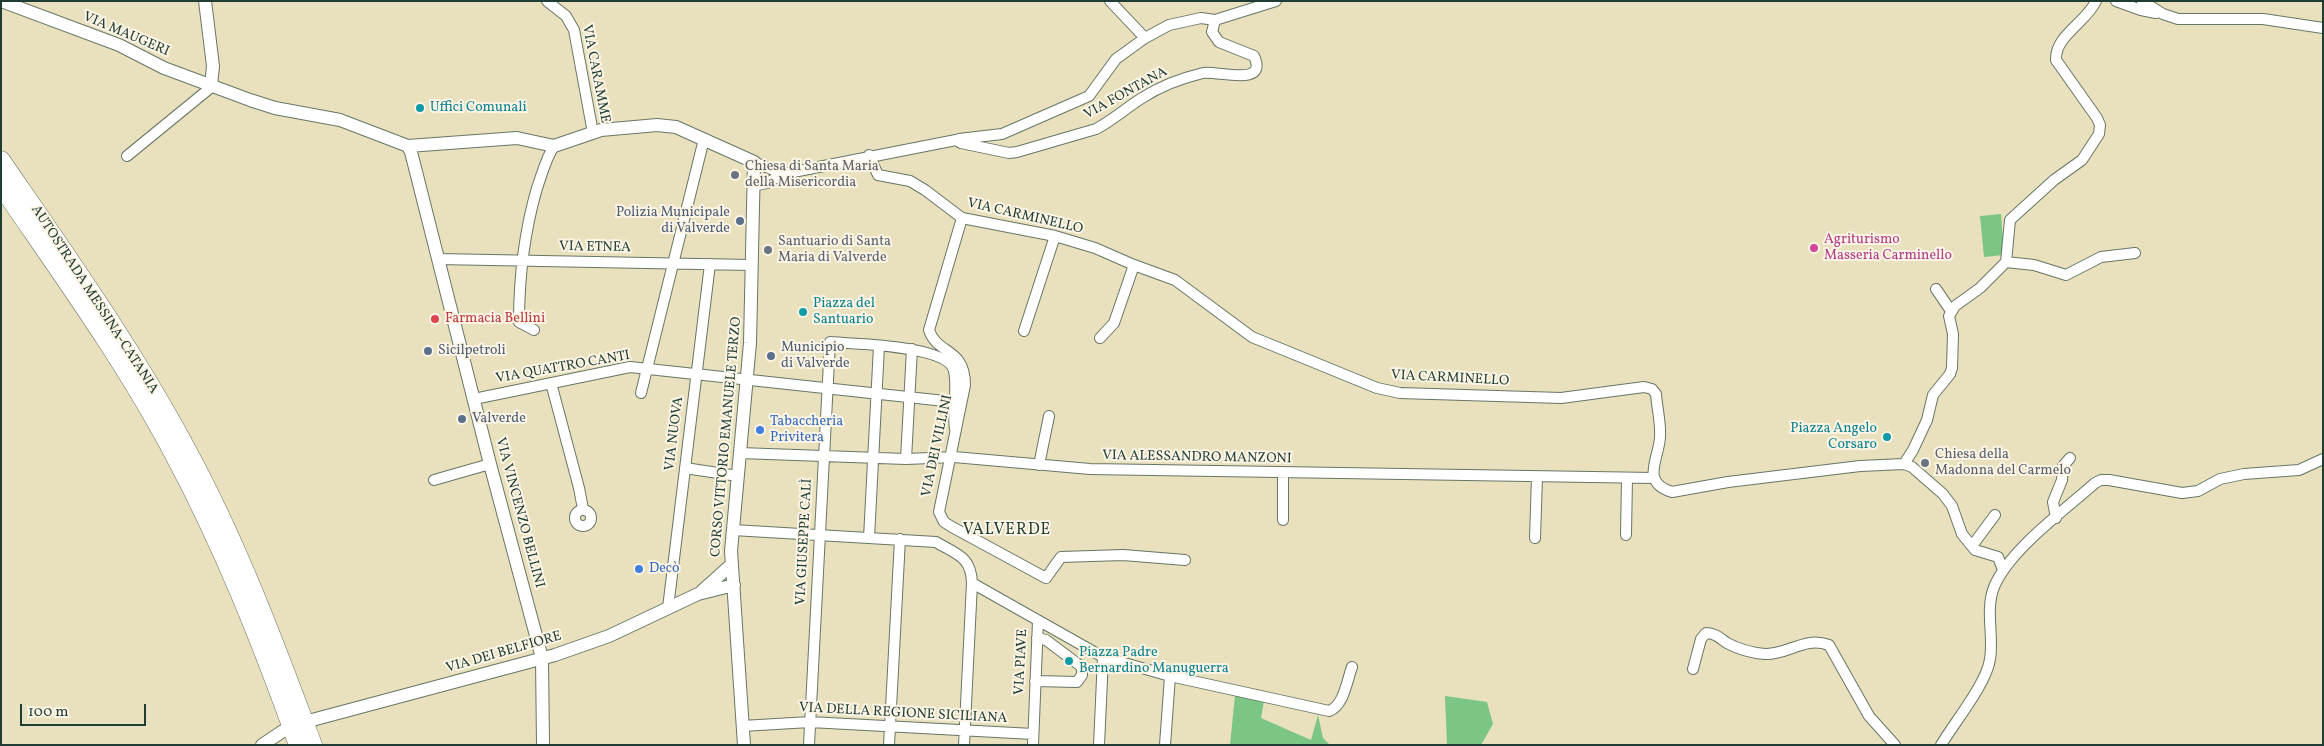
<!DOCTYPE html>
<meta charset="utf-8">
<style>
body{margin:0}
#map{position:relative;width:2324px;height:746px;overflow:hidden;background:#e9e1be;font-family:Vollkorn,serif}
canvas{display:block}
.frame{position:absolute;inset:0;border:2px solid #1f3d34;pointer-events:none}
.scale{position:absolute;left:20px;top:704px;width:126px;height:22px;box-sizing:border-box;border:2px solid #1f3d34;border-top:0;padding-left:6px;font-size:15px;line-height:18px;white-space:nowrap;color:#1f3d34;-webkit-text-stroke:4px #fcf5e5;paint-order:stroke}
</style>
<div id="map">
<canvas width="2324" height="746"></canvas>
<div class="frame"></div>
<div class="scale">100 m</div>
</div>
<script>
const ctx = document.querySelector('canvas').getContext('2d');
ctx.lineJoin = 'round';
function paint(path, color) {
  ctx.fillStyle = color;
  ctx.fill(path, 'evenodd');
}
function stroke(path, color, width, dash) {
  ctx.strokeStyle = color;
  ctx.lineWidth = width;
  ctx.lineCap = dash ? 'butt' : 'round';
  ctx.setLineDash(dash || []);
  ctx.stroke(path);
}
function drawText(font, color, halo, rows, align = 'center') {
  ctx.font = font + ' Vollkorn,serif';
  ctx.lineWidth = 4;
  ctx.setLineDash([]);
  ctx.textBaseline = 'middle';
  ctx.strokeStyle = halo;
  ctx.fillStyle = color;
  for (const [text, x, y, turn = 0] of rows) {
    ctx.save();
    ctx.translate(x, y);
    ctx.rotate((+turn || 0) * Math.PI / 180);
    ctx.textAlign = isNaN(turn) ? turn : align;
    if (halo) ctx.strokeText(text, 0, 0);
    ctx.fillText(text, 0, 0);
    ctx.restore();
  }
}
const green = new Path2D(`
 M2001,214L2004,255L1984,257L1980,216Z
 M1235,695L1264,701L1261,718L1311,740L1318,715L1323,738L1330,745H1230Z
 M1445,696L1487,702L1493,724L1481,745H1447Z`);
const minor = new Path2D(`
 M547,1L566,16L574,30L593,133
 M1110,1L1145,38
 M2116,1L2141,10L2156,13
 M2142,1L2163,14L2178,19H2263L2323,28
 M959,139L1002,134L1089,96L1116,59L1145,38L1169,25L1201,18L1215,20
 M869,155L878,175L910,181L925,190L962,218L1055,236L1095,248L1134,265L1175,280L1252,337L1377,388L1400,393L1561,398L1644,387L1652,389L1656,394C1657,408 1661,423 1660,437C1659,459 1640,482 1672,492L1728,482L1860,466L1904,464L1912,467L1943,494L1952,506L1962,534L1975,550L1998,557L2003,570
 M127,156L209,89L211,85
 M754,162L783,174
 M753,186L767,183L783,174L956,140L961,143L1009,153L1017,152L1096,129C1113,120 1126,108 1142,98C1159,87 1182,78 1203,73C1216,70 1269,88 1254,56L1219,42L1212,32L1215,20L1276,1
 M962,218L929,330C937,355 965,347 965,385L939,512L944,522L952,527L1046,578L1061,557L1123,555L1185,560
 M438,259L751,265
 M2006,262L2010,220L2054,180L2082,160L2099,134L2100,125L2097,118L2056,60C2055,35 2087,22 2096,1
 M1936,289L1951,311
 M534,330L519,322C519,276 524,233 537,188C542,174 546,158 554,146
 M1024,331L1055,236
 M1100,338L1114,323L1134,265
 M551,383L579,488L583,509
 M641,393L704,139
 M474,399L630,367L954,402
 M740,453L906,459L954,457L1090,469L1654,478
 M906,459L912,349
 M1904,464L1913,450L1927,420L1933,395L1950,374L1952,368L1953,334L1949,316L1955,306L1980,288L2006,262L2034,265L2066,275L2101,257L2135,253
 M1039,465L1049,416
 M685,468L738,476
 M434,480L490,464
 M575 518a8 8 0 1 1 16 0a8 8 0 1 1-16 0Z
 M2056,518L2053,502L2062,480L2063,466L2070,458
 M1283,520V473
 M733,530L936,542C956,554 971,556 972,583L964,745
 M1626,535L1627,478
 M869,538L879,346
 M1535,538L1537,477
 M1972,546L1995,515
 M972,583L1103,657L1170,676L1329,711C1344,706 1347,680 1352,667
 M668,608L710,264
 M1693,669L1701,639L1706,633C1715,633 1720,638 1727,643C1738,649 1753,653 1765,654C1788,655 1804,636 1829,645L1869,716L1895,745
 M1035,681L1077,682L1082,675V667L1046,640L1037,638
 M742,726L810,722L1033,734
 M809,745L830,342C853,344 949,345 954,371C958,390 952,410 955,429
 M889,745L900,539
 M1033,745L1038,621
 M1099,745L1103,657
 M1165,745L1170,676
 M1941,745C1954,723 1987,683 1990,659C1994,636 1985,610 1994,587C2009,550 2065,510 2095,483L2101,480H2109L2182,493L2198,491L2220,479L2244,474L2299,470L2323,459`);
const tertiary = new Path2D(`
 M1,1L119,45L164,68L250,100L275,108L340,120L408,146L517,138L554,146L601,130L657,125L676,127L754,162L750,343L731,551L744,745
 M205,1L213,66L211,85
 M408,146L411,152L490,464L542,658L543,745
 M702,591L731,565
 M312,720L555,655L609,636L698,594L734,585
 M262,745L283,731`);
const motorway = new Path2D(`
 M1,160C65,253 131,346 185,446C237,541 275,643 313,745
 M1,186C61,274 123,359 173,453C223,546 262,645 298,745`);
const markers = [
 [420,108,5,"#0f9aa8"],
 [735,175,5,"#6b7280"],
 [740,221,5,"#5c6f8a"],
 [1814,248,5,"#d1479c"],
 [768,250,5,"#6b7280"],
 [803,312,5,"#0f9aa8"],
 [435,319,5,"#e0444e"],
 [428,351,5,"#5c6f8a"],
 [771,356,5,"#5c6f8a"],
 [462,419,5,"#5c6f8a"],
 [760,430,5,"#3f7fe0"],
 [1887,437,5,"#0f9aa8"],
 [1925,463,5,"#6b7280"],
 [639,569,5,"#3f7fe0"],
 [1069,661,5,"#0f9aa8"]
];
const streetNames = [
 ["VIA MAUGERI",126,35,23],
 ["VIA CARAMME",595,74,79],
 ["VIA FONTANA",1126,94,-29],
 ["VIA CARMINELLO",1025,217,13],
 ["VIA ETNEA",595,248,1],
 ["AUTOSTRADA MESSINA-CATANIA",94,300,57],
 ["VIA QUATTRO CANTI",563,368,-10],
 ["VIA CARMINELLO",1450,379,3],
 ["VIA NUOVA",675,434,-83],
 ["CORSO VITTORIO EMANUELE TERZO",727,437,-85],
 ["VIA DEI VILLINI",938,446,-78],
 ["VIA ALESSANDRO MANZONI",1197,458,1],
 ["VIA VINCENZO BELLINI",519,513,75],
 ["VIA GIUSEPPE CALÌ",805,542,-87],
 ["VIA DEI BELFIORE",504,653,-16],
 ["VIA PIAVE",1022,662,-87],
 ["VIA DELLA REGIONE SICILIANA",903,714,3]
];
const cultureNames = [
 ["Uffici Comunali",430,108],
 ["Piazza del",813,304],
 ["Santuario",813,320],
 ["Piazza Angelo",1877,429,"right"],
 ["Corsaro",1877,445,"right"],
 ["Piazza Padre",1079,653],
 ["Bernardino Manuguerra",1079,669]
];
const worshipNames = [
 ["Chiesa di Santa Maria",745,167],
 ["della Misericordia",745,183],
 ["Santuario di Santa",778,242],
 ["Maria di Valverde",778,258],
 ["Chiesa della",1935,455],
 ["Madonna del Carmelo",1935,471]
];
const serviceNames = [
 ["Polizia Municipale",730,213,"right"],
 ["di Valverde",730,229,"right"],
 ["Municipio",781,348],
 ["di Valverde",781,364],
 ["Sicilpetroli",438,351],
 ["Valverde",472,419]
];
const hotelNames = [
 ["Agriturismo",1824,240],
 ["Masseria Carminello",1824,256]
];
const healthNames = [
 ["Farmacia Bellini",445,319]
];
const shopNames = [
 ["Tabaccheria",770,422],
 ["Privitera",770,438],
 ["Decò",649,569]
];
const quarterNames = [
 ["VALVERDE",1007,531]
];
paint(green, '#7bc684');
stroke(minor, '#667664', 12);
stroke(tertiary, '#667664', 14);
stroke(motorway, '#667664', 19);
stroke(minor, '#fff', 10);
stroke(tertiary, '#fff', 12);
stroke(motorway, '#fff', 18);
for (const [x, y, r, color] of markers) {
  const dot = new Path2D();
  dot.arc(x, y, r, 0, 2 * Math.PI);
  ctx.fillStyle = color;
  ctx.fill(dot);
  stroke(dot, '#fcf5e5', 2);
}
drawText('14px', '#1f3d34', '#fcf5e5', streetNames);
drawText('14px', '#0d838f', '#fcf5e5', cultureNames, 'left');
drawText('14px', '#5b616d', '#fcf5e5', worshipNames, 'left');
drawText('14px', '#4e5e75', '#fcf5e5', serviceNames, 'left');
drawText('14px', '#b23c85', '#fcf5e5', hotelNames, 'left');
drawText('14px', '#be3a42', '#fcf5e5', healthNames, 'left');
drawText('14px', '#366cbe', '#fcf5e5', shopNames, 'left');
ctx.letterSpacing = '1px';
drawText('16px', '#1f3d34', '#fcf5e5', quarterNames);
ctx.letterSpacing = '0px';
</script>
